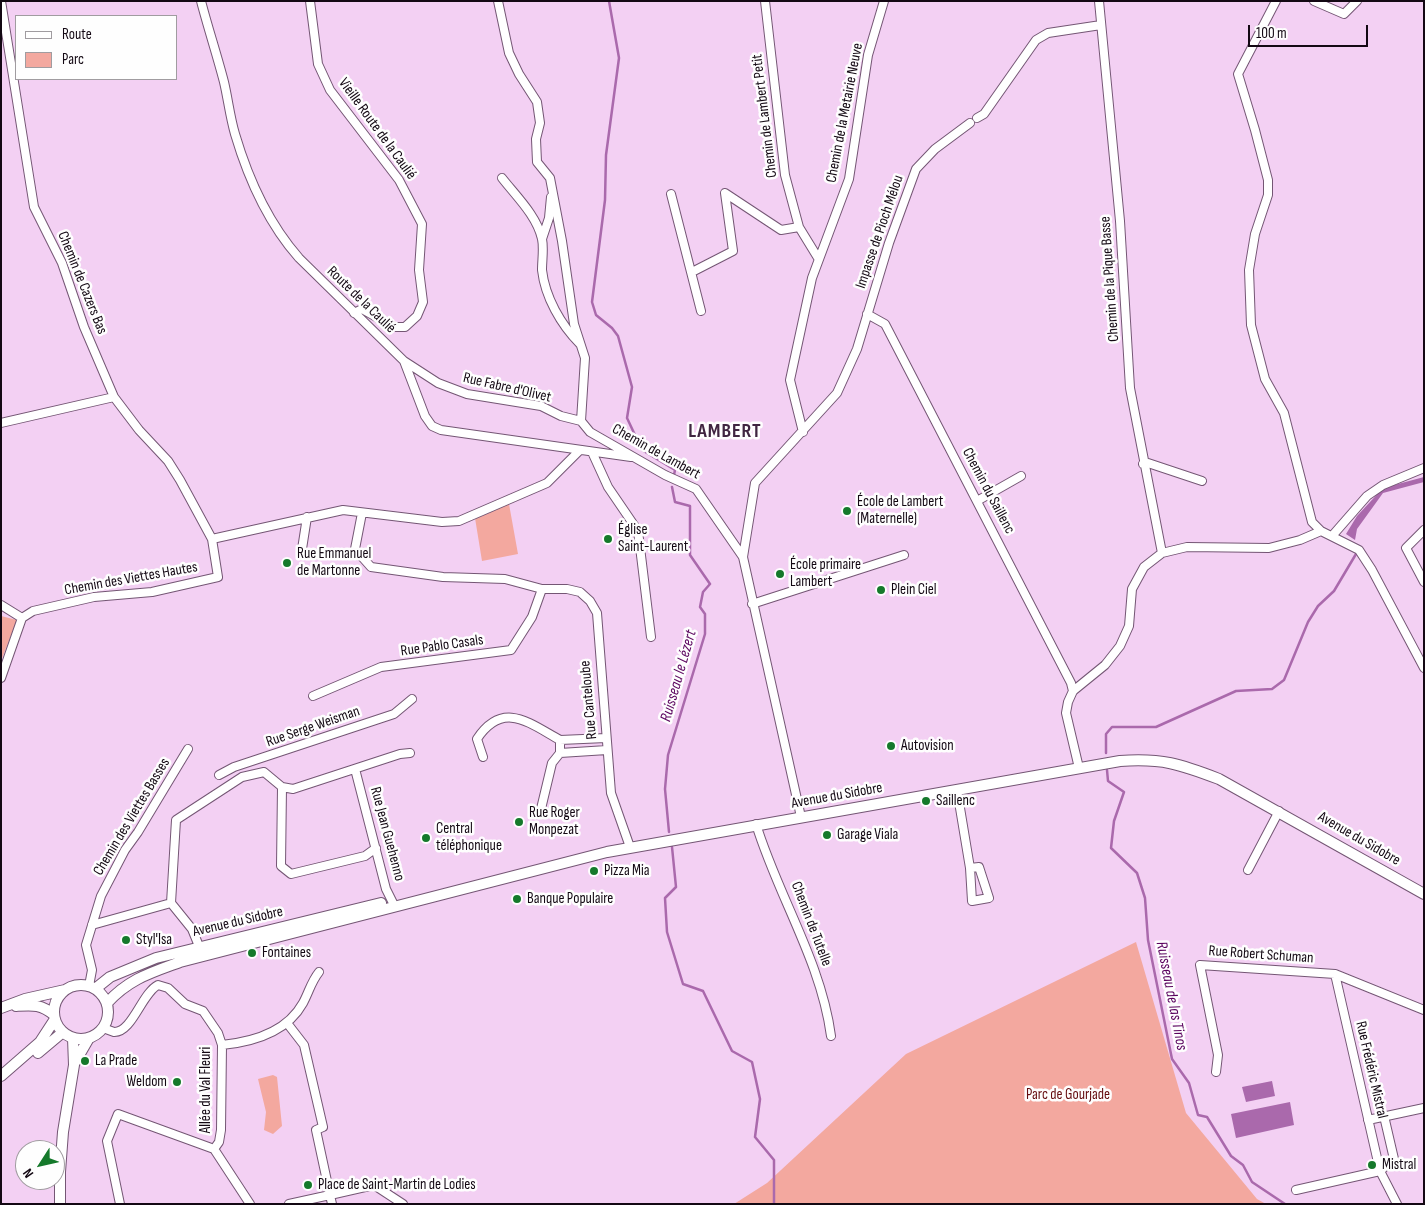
<!DOCTYPE html>
<meta charset="utf-8">
<style>
body{margin:0}
#map{position:relative;width:1425px;height:1205px;overflow:hidden;background:#f3d0f3;font-family:"Sofia Sans Condensed",sans-serif}
canvas{display:block}
.frame{position:absolute;inset:0;border:2px solid #130813;pointer-events:none}
.legend{position:absolute;left:15px;top:15px;width:162px;height:65px;box-sizing:border-box;background:#fefefe;border:1px solid #a09ca0;margin:0;padding:6px 9px;list-style:none;font-size:15px;color:#130813}
.legend li{display:flex;align-items:center;gap:10px;height:25px}
.legend b{width:25px;border:1px solid #a09ca0}
.north{position:absolute;left:15px;top:1140px;width:50px;height:50px;box-sizing:border-box;background:#fefefe;border:1px solid #a09ca0;border-radius:50%;rotate:235deg;font-size:14px;font-weight:700;line-height:20px;text-align:center;color:#130813}
.north::after{content:'';display:block;margin:auto;width:18px;height:22px;background:#15792b;clip-path:polygon(50% 0,100% 100%,50% 72%,0 100%)}
.scale{position:absolute;left:1248px;top:25px;width:120px;height:22px;box-sizing:border-box;border:2px solid #130813;border-top:0;padding-left:6px;font-size:15px;line-height:18px;white-space:nowrap;color:#130813;-webkit-text-stroke:4px #fefefe;paint-order:stroke}
</style>
<div id="map">
<canvas width="1425" height="1205"></canvas>
<div class="frame"></div>
<ul class="legend">
<li><b style="height:6px;background:#fff"></b>Route</li>
<li><b style="height:14px;background:#f3a89f"></b>Parc</li>
</ul>
<div class="north">N</div>
<div class="scale">100 m</div>
</div>
<script>
const ctx = document.querySelector('canvas').getContext('2d');
ctx.lineJoin = 'round';
function paint(path, color) {
  ctx.fillStyle = color;
  ctx.fill(path, 'evenodd');
}
function stroke(path, color, width, dash) {
  ctx.strokeStyle = color;
  ctx.lineWidth = width;
  ctx.lineCap = dash ? 'butt' : 'round';
  ctx.setLineDash(dash || []);
  ctx.stroke(path);
}
function drawText(font, color, halo, rows, align = 'center') {
  ctx.font = font + ' "Sofia Sans Condensed",sans-serif';
  ctx.lineWidth = 5;
  ctx.setLineDash([]);
  ctx.textBaseline = 'middle';
  ctx.strokeStyle = halo;
  ctx.fillStyle = color;
  for (const [text, x, y, turn = 0] of rows) {
    ctx.save();
    ctx.translate(x, y);
    ctx.rotate((+turn || 0) * Math.PI / 180);
    ctx.textAlign = isNaN(turn) ? turn : align;
    if (halo) ctx.strokeText(text, 0, 0);
    ctx.fillText(text, 0, 0);
    ctx.restore();
  }
}
const green = new Path2D(`
 M509,504L518,554L482,561L475,518Z
 M1,616L17,620L1,661Z
 M1136,942L1186,1113L1257,1199L1266,1204H734L767,1183L906,1054Z
 M273,1075L277,1077L282,1126L273,1134L264,1130L266,1112L258,1079Z`);
const water = new Path2D(`
 M1424,477V482L1383,493L1357,529L1355,540L1346,534L1357,516L1383,488Z
 M1272,1081L1275,1096L1246,1102L1242,1087Z
 M1290,1102L1294,1125L1236,1138L1231,1114Z`);
const stream = new Path2D(`
 M609,1L619,58L606,155L605,200L592,302L596,315L612,328L618,336L632,387L627,418L642,450L675,470L674,475
 M1106,753V734L1112,727H1156L1236,691L1272,689L1284,680L1308,622L1318,606L1334,591L1356,554
 M1107,770L1108,781L1124,792L1114,821L1111,848L1137,873L1145,898L1148,940L1172,1059L1189,1083L1198,1115L1207,1117L1231,1156L1243,1165L1252,1182L1285,1204
 M669,832L665,789L668,755L705,634V614L700,607L703,592L710,584L690,555V506L675,502L672,487
 M672,847L676,887L665,898L667,932L683,984L703,991L732,1051L752,1062L760,1099L755,1137L774,1160V1204`);
const street = new Path2D(`
 M1,1L34,207L62,263L84,327L114,397L139,430L168,461L180,480L212,539L218,577L152,592L94,597L33,611L22,618L1,678
 M201,1C208,28 217,55 224,82C228,99 230,117 235,134C248,178 269,224 299,258L404,361L425,416L432,426L441,430L631,457
 M310,1L318,64L330,90L399,180L422,224L419,270L423,302L417,316L405,327H394L362,309L354,313
 M498,1L509,53L519,74L537,102L540,123L536,139L537,162L550,178L562,241L574,324L585,358L581,421L590,432L665,475L696,489L743,557L801,817
 M765,1L785,175L799,227L818,258
 M1099,1L1120,221L1130,388L1162,553
 M1276,1L1238,74L1255,130L1268,180V195L1255,234L1249,270L1251,325L1265,379L1284,413L1312,522L1321,531
 M1314,1L1344,14L1357,1
 M977,118L984,114L1036,40L1048,33L1101,25
 M502,178C516,196 537,216 542,239C544,248 542,260 542,270C545,297 561,325 580,344
 M671,194L701,311
 M542,239L549,218L551,197
 M692,272L733,251L725,193L781,230L799,227
 M867,314L885,324L1071,683L1073,691
 M404,361L438,383L467,394L541,406L561,416L581,421
 M1,423L114,397
 M803,432L790,380L812,278L849,179L868,55L884,1
 M592,452L608,487L638,531L651,637
 M1143,464L1148,463L1202,481
 M977,501L1021,476
 M362,513L355,549L371,567L443,577L505,579L542,589H567L580,592L590,601L597,613L611,793L630,847
 M1424,530L1406,548L1424,582
 M1332,536L1367,496L1383,485L1424,468
 M212,539L343,510L442,522L459,521L547,483L579,451
 M302,549L307,517
 M743,557L755,483L837,393L857,349L889,243L916,169L935,149L970,123
 M752,604L904,555
 M1,605L22,618
 M313,696L381,667L511,650L532,617L542,589
 M560,753L607,750
 M483,757L477,739C503,700 529,723 560,740
 M1079,768L1066,713L1068,702L1073,691L1105,665L1120,646L1129,626L1132,589L1144,567L1162,553L1187,547L1269,548L1300,540L1321,531L1359,550L1372,570L1424,668
 M355,769L386,889L394,905
 M219,775L234,767L394,714L412,699
 M282,787L281,866L291,874L365,856L376,848
 M957,790L970,868L972,901L989,898L979,867L970,868
 M540,813L552,763L560,753V740L606,738
 M756,824C778,896 821,961 831,1036
 M1248,870L1279,811
 M171,903L192,929L201,951
 M92,925L171,903L176,820L242,777L264,772L282,787L293,789L400,754L410,753
 M1335,974L1380,1171L1397,1204
 M89,986L92,970L86,945L101,896L125,850L138,832L188,749
 M287,1023L304,1045L323,1127L316,1130L330,1195L289,1204
 M103,1028L114,1032C132,1033 142,993 158,985L168,988L185,1004L203,1011L218,1033L222,1045L221,1130L219,1142L214,1149L250,1204
 M222,1045C252,1042 287,1032 303,1003C309,992 311,982 319,972
 M1216,1072L1218,1055L1200,965L1335,974L1424,1010
 M1368,1120L1424,1108
 M1296,1190L1380,1171L1394,1159L1384,1116
 M120,1204L107,1141L118,1114L214,1149
 M332,1204L330,1195L374,1185L403,1204`);
const secondary = new Path2D(`
 M54 1012a27 27 0 1 1 54 0a27 27 0 1 1-54 0Z
 M95,989L110,977L156,958L381,903
 M107,1003C129,979 150,973 180,962L607,852L1120,761C1162,758 1180,764 1219,779L1424,894
 M16,1006C33,1005 41,1004 54,1015
 M1,1008L25,999L65,990
 M38,1053L63,1032
 M74,1064L89,1038
 M1,1076L40,1042L55,1019
 M60,1204V1172L63,1132L74,1065L73,1038`);
const markers = [
 [847,511,5,"#15792b"],
 [608,539,5,"#15792b"],
 [287,563,5,"#15792b"],
 [780,574,5,"#15792b"],
 [881,590,5,"#15792b"],
 [891,746,5,"#15792b"],
 [926,801,5,"#15792b"],
 [519,822,5,"#15792b"],
 [827,835,5,"#15792b"],
 [426,838,5,"#15792b"],
 [594,871,5,"#15792b"],
 [517,899,5,"#15792b"],
 [126,940,5,"#15792b"],
 [252,953,5,"#15792b"],
 [85,1061,5,"#15792b"],
 [177,1082,5,"#15792b"],
 [1372,1165,5,"#15792b"],
 [308,1185,5,"#15792b"]
];
const streetNames = [
 ["Chemin de la Metairie Neuve",845,113,-79],
 ["Chemin de Lambert Petit",765,116,-97],
 ["Vieille Route de la Caulié",377,129,54],
 ["Impasse de Pioch Mélou",880,232,-71],
 ["Chemin de la Pique Basse",1110,279,-94],
 ["Chemin de Cazers Bas",82,283,68],
 ["Route de la Caulié",361,300,44],
 ["Rue Fabre d'Olivet",507,388,13],
 ["Chemin de Lambert",656,452,29],
 ["Chemin du Saillenc",988,491,62],
 ["Chemin des Viettes Hautes",131,579,-10],
 ["Rue Pablo Casals",442,646,-8],
 ["Rue Canteloube",589,700,-95],
 ["Rue Serge Weisman",313,727,-19],
 ["Avenue du Sidobre",837,796,-10],
 ["Chemin des Viettes Basses",132,817,-59],
 ["Rue Jean Guehenno",387,834,75],
 ["Avenue du Sidobre",1359,839,30],
 ["Avenue du Sidobre",238,922,-13],
 ["Chemin de Tutelle",811,924,69],
 ["Rue Robert Schuman",1261,955,4],
 ["Rue Frédéric Mistral",1371,1070,77],
 ["Allée du Val Fleuri",206,1090,-90]
];
const poiNames = [
 ["École de Lambert",857,502],
 ["(Maternelle)",857,519],
 ["Église",618,530],
 ["Saint-Laurent",618,547],
 ["Rue Emmanuel",297,554],
 ["de Martonne",297,571],
 ["École primaire",790,565],
 ["Lambert",790,582],
 ["Plein Ciel",891,590],
 ["Autovision",901,746],
 ["Saillenc",936,801],
 ["Rue Roger",529,813],
 ["Monpezat",529,830],
 ["Central",436,829],
 ["téléphonique",436,846],
 ["Garage Viala",837,835],
 ["Pizza Mia",604,871],
 ["Banque Populaire",527,899],
 ["Styl'Isa",136,940],
 ["Fontaines",262,953],
 ["La Prade",95,1061],
 ["Weldom",167,1082,"right"],
 ["Mistral",1382,1165],
 ["Place de Saint-Martin de Lodies",318,1185]
];
const parkNames = [
 ["Parc de Gourjade",1068,1095]
];
const waterNames = [
 ["Ruisseau le Lézert",679,676,-74],
 ["Ruisseau de las Tinos",1171,996,79]
];
const districtNames = [
 ["LAMBERT",725,432]
];
paint(green, '#f3a89f');
paint(water, '#aa69ac');
stroke(stream, '#aa69ac', 2.5);
stroke(street, '#745674', 10);
stroke(secondary, '#745674', 12);
stroke(street, '#fff', 8);
stroke(secondary, '#fff', 10);
for (const [x, y, r, color] of markers) {
  const dot = new Path2D();
  dot.arc(x, y, r, 0, 2 * Math.PI);
  ctx.fillStyle = color;
  ctx.fill(dot);
  stroke(dot, '#fefefe', 2);
}
drawText('15px', '#130813', '#fefefe', streetNames);
drawText('15px', '#130813', '#fefefe', poiNames, 'left');
drawText('15px', '#650c0f', '#fefefe', parkNames);
drawText('italic 16px', '#5a035e', '#fefefe', waterNames);
ctx.letterSpacing = '1px';
drawText('bold 20px', '#402541', '#fefefe', districtNames);
ctx.letterSpacing = '0px';
</script>
